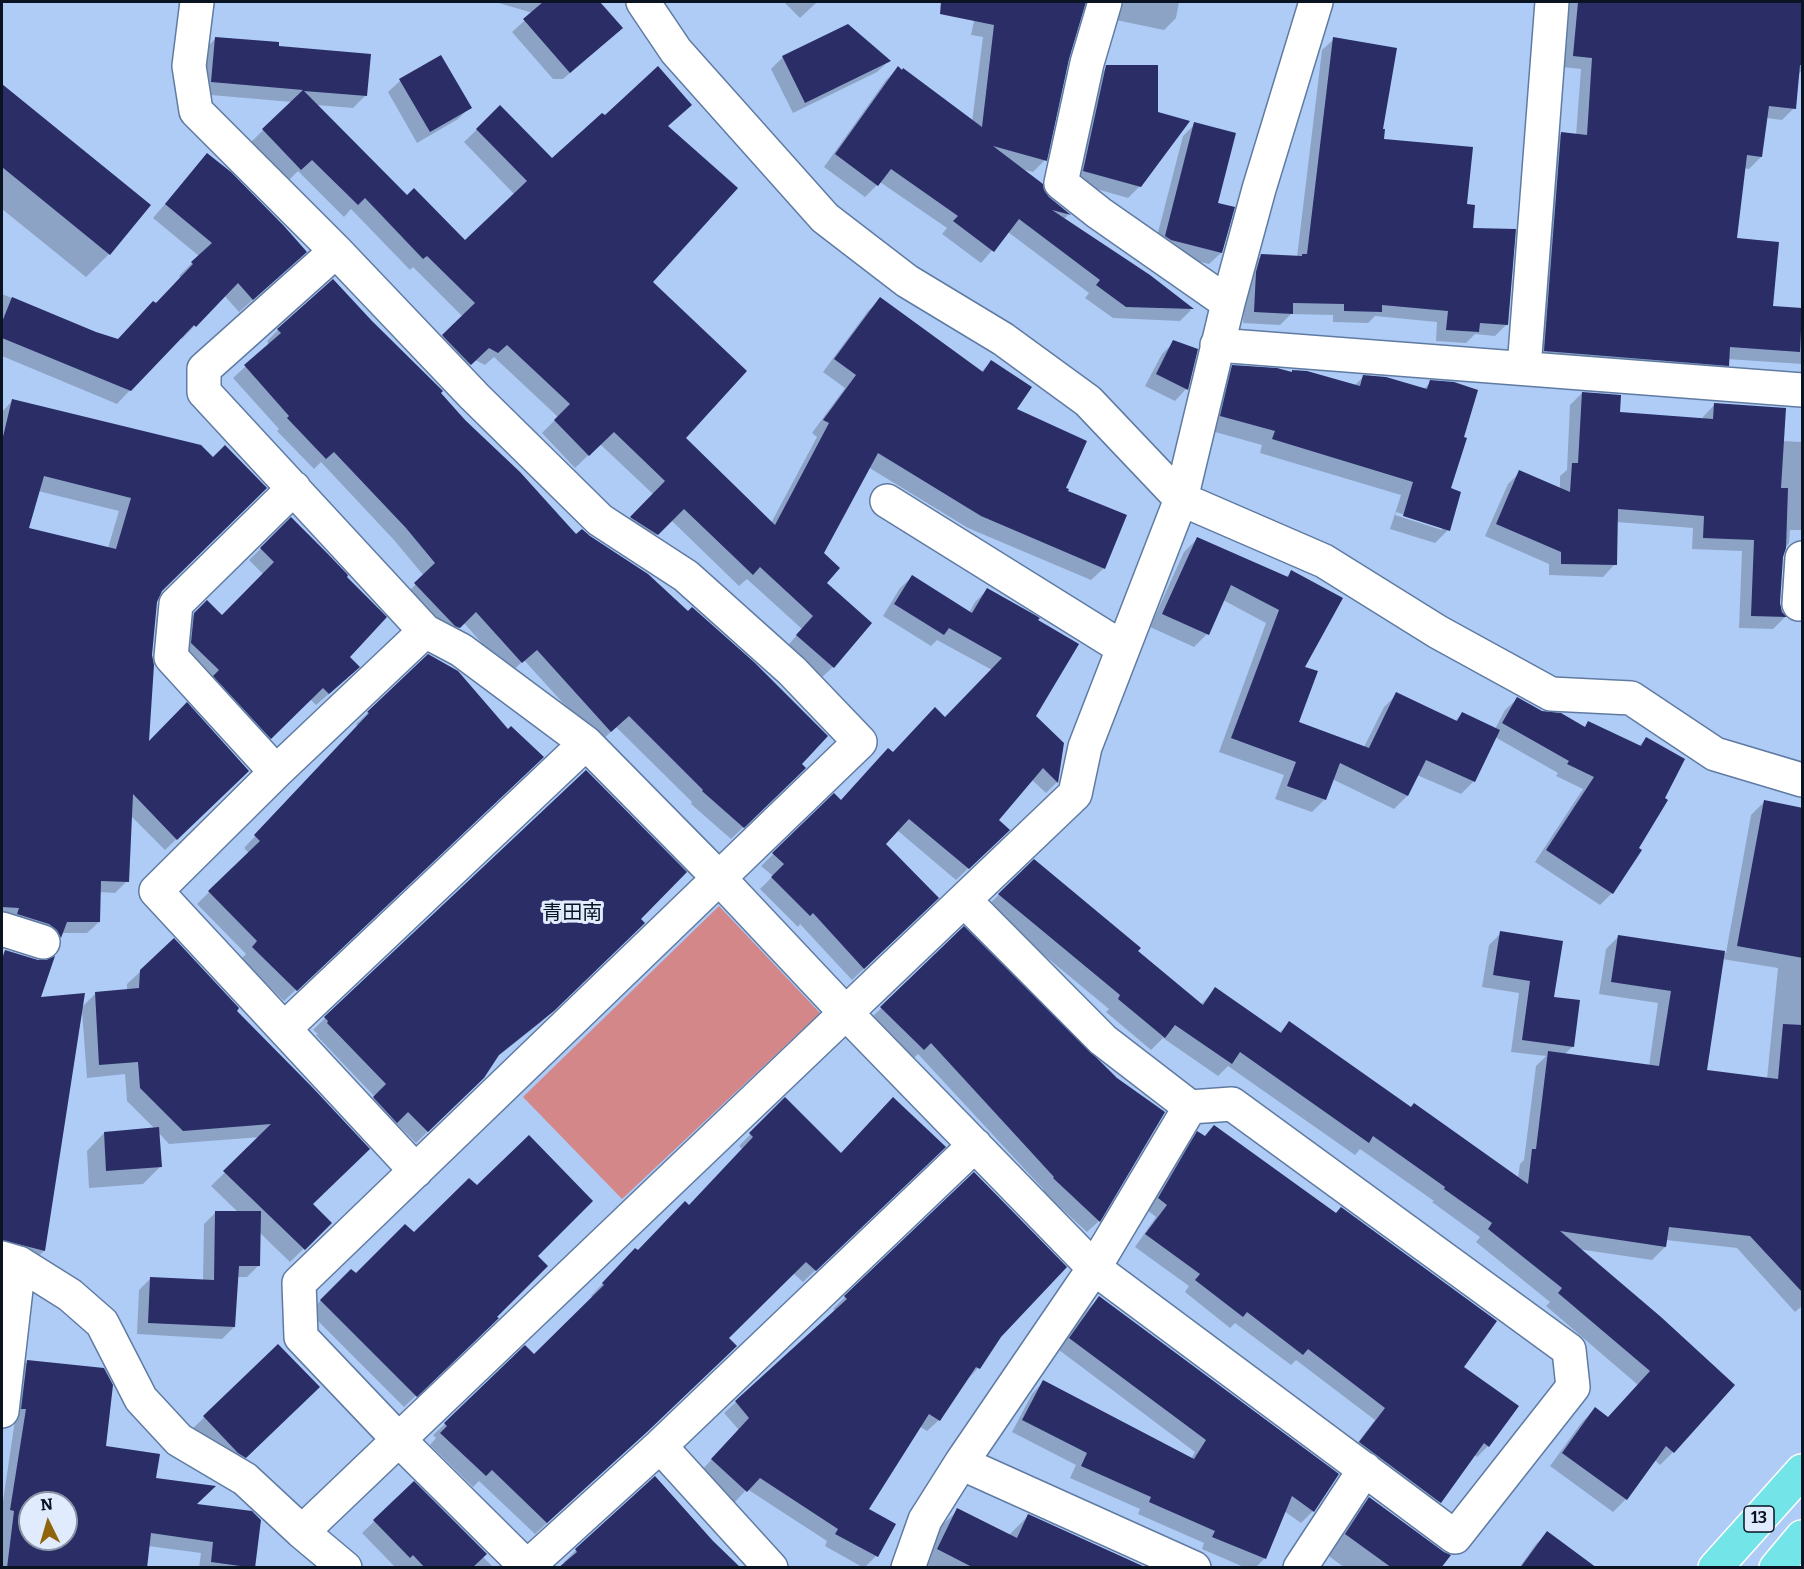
<!DOCTYPE html>
<meta charset="utf-8">
<style>
body{margin:0}
#map{position:relative;width:1804px;height:1569px;overflow:hidden;background:#afccf7;font-family:Bitter,serif}
canvas{display:block}
.frame{position:absolute;inset:0;border:3px solid #091322;pointer-events:none}
.north{position:absolute;left:18px;top:1491px;width:60px;height:60px;box-sizing:border-box;background:#e0ecfe;border:2px solid #8a95a6;border-radius:50%;rotate:355deg;font-size:16px;font-weight:700;line-height:24px;text-align:center;color:#091322}
.north::after{content:'';display:block;margin:auto;width:21px;height:27px;background:#90640c;clip-path:polygon(50% 0,100% 100%,50% 72%,0 100%)}
</style>
<div id="map">
<canvas width="1804" height="1569"></canvas>
<div class="frame"></div>
<div class="north">N</div>
</div>
<script>
const ctx = document.querySelector('canvas').getContext('2d');
ctx.lineJoin = 'round';
function paint(path, color) {
  ctx.fillStyle = color;
  ctx.fill(path, 'evenodd');
}
function stroke(path, color, width, dash) {
  ctx.strokeStyle = color;
  ctx.lineWidth = width;
  ctx.lineCap = dash ? 'butt' : 'round';
  ctx.setLineDash(dash || []);
  ctx.stroke(path);
}
function drawText(font, color, halo, rows, align = 'center') {
  ctx.font = font + ' Bitter,"Noto Sans JP",serif';
  ctx.lineWidth = 6;
  ctx.setLineDash([]);
  ctx.textBaseline = 'middle';
  ctx.strokeStyle = halo;
  ctx.fillStyle = color;
  for (const [text, x, y, turn = 0] of rows) {
    ctx.save();
    ctx.translate(x, y);
    ctx.rotate((+turn || 0) * Math.PI / 180);
    ctx.textAlign = isNaN(turn) ? turn : align;
    if (halo) ctx.strokeText(text, 0, 0);
    ctx.fillText(text, 0, 0);
    ctx.restore();
  }
}
const green = new Path2D(`
 M719,906L820,1013L622,1199L523,1097Z`);
const shadow = new Path2D(`
 M495,2H598L621,28L563,79H553L512,32L533,13Z
 M784,2H817L800,18Z
 M978,2H1084L1068,57L1045,160L1033,172L1021,169L1048,198L1068,215L1064,219L1149,276L1191,310L1180,321L1113,318L1085,298L1089,293L1008,232L981,263L942,234L947,228L880,182L865,197L824,167L886,80L898,68L972,122L983,37L971,35Z
 M1107,2H1179L1176,18L1164,30L1111,19Z
 M1558,2H1802V70L1798,75L1794,108L1782,120L1766,118L1761,157L1749,169L1744,168L1735,240L1772,307L1802,309V364L1727,359V365L1715,377L1533,363L1549,146L1561,134L1576,136L1581,69L1561,67Z
 M216,38L277,48L365,96L353,108L316,105L407,197L465,243L515,195L464,142L500,107L552,160L667,127L651,282L684,438L771,523L817,437L812,433L845,388L823,372L868,311L881,299L981,372L991,362L1015,410L1064,489L1104,568L1091,580L968,528L868,467L822,554L833,667L820,679L785,649L802,629L747,579L739,586L671,520L644,547L618,530L654,495L600,444L575,468L542,433L558,417L494,357L485,365L475,360L457,377L430,348L463,317L413,267L410,270L351,209L344,217L298,171L288,181L251,142L292,102L199,94L203,51Z
 M1334,39L1381,130L1382,141L1466,206L1471,230L1507,324L1495,336L1475,334L1466,343L1436,341L1437,322L1375,316L1368,323L1333,322V315L1291,314L1280,325L1243,323L1245,285L1250,268L1261,256L1297,257L1322,50Z
 M440,57L470,107L458,119L417,143L388,92L400,81Z
 M783,57L889,61L877,72L793,113L771,69Z
 M1107,67L1140,186L1128,198L1072,182L1095,79Z
 M2,86L149,205L109,254L86,277L2,209Z
 M1195,124L1216,204L1221,253L1209,264L1159,252L1154,248L1183,136Z
 M207,155L292,265L239,312L224,295L182,339L180,337L117,404L2,356V294L96,333L117,340L155,305L181,278L179,276L199,256L153,218Z
 M278,330L439,393L804,768L731,839L691,804L692,802L616,727L599,743L524,660L509,674L464,623L447,639L404,596L424,576L394,540L321,462L314,469L277,431L279,429L233,378L269,345L267,341Z
 M1174,342L1196,350L1186,389L1175,401L1145,386L1162,354Z
 M1233,367L1354,386L1363,377L1423,390L1431,382L1462,438L1449,489L1448,530L1435,543L1390,529L1401,495L1260,453L1262,445L1208,430L1219,380ZM1396,512L1442,527V530L1395,515Z
 M1582,393L1619,413L1702,420L1703,417L1715,404L1783,441L1802,442V530H1790L1789,543L1785,548L1782,556L1779,603L1781,612L1785,617L1773,629L1739,628L1742,551L1692,549L1693,528L1617,522L1615,564L1603,577L1549,575V564L1485,536L1508,484L1520,472L1560,489V476L1567,470L1570,405Z
 M12,401L200,447L161,591L156,602L136,728L2,699V412ZM38,491L119,511L108,548L27,529Z
 M291,520L348,657L346,679L316,705L310,699L259,750L180,655L183,626L207,602L222,617L264,575L249,560Z
 M1197,539L1285,578L1292,572L1303,667L1297,723L1364,747L1384,707L1397,694L1454,722L1462,714L1495,729L1505,710L1517,699L1542,712L1584,728L1588,723L1638,747L1646,739L1612,893L1600,905L1535,862L1583,789L1556,776L1558,773L1495,737L1474,781L1461,794L1417,775L1407,796L1394,809L1332,779L1325,799L1312,812L1275,799L1284,775L1219,752L1266,623L1223,600L1207,634L1194,647L1150,627L1184,552Z
 M912,577L969,613L975,602L987,590L1034,717L1062,744L1057,782L1046,793L1031,779L997,821L1007,831L956,880L897,830L884,844L925,910L852,980L800,924L798,927L760,889L773,876L761,866L834,795L841,802L893,754L945,719L992,670L937,640L931,646L883,616L900,588Z
 M429,656L531,768L284,1001L241,959L246,954L197,904L249,853L244,848L358,726L356,724Z
 M2,732L148,734L147,745L236,782L165,850L130,815L127,881L115,893L99,892V922L87,933H61L49,948L2,919Z
 M1764,802L1802,809V1306L1795,1312L1737,1248L1666,1240L1665,1247L1652,1260L1578,1249L1660,1318L1673,1452L1660,1465L1654,1459L1626,1499L1613,1512L1550,1466L1582,1422L1595,1409L1608,1419L1638,1385L1546,1306L1550,1302L1476,1242L1480,1237L1432,1202L1434,1201L1360,1149L1355,1155L1228,1066L1218,1076L1163,1038L1151,1050L1106,1012L1109,1009L986,907L1034,861L1200,1005L1216,989L1279,1033L1289,1023L1411,1109L1518,1178L1520,1164L1524,1160L1536,1066L1546,1056L1511,1052L1519,993L1482,987L1489,945L1501,933L1552,998L1573,1046L1564,1055L1649,1066L1658,1003L1599,994L1606,949L1619,936L1726,953L1751,815ZM1722,959L1778,968L1767,1079L1705,1071Z
 M639,919L643,923L540,1023L494,1059L483,1077L416,1143L396,1123L384,1134L362,1110L375,1097L316,1035L318,1034L313,1030L325,1018Z
 M964,928L1116,1080L1163,1112L1099,1221L1087,1232L1042,1191L1044,1190L918,1054L911,1061L870,1019Z
 M5,951L39,999L82,1007L95,994L127,991V984L141,971L235,1011L311,1204L330,1223L290,1262L259,1232V1265L247,1277H237L234,1327L222,1339L137,1334L139,1290L151,1278L203,1281L204,1224L216,1212H238L211,1186L261,1137L169,1144L158,1132L161,1166L143,1184L89,1188L87,1151L104,1133L155,1129L127,1101L125,1074L87,1078L82,1011L44,1251L32,1262L2,1254V955Z
 M785,1099L840,1155L932,1158L803,1282L793,1273L727,1339L633,1444L535,1534L479,1481L473,1487L430,1445L436,1438L433,1435L445,1424L534,1356L593,1298L591,1296L623,1262L638,1252L688,1207L742,1149L739,1146Z
 M1198,1133L1462,1367L1488,1446L1477,1457L1474,1455L1439,1502L1428,1513L1349,1454L1375,1420L1296,1360L1291,1365L1235,1323L1230,1328L1185,1292L1189,1286L1135,1247L1156,1217L1147,1210L1186,1145Z
 M974,1174L999,1336L978,1368L967,1380L939,1420L927,1431L919,1426L867,1509L894,1524L876,1556L864,1568L825,1546L827,1541L747,1489L734,1503L700,1472L739,1430L724,1413L836,1311L833,1309L845,1297Z
 M536,1256L485,1330L404,1407L309,1312L351,1271L356,1276Z
 M1099,1298L1313,1511L1301,1523L1284,1511L1264,1559L1255,1568H1246L1202,1549L1204,1543L1138,1514L1140,1509L1070,1478L1076,1465L1012,1432L1032,1394L1043,1382L1191,1459L1195,1452L1059,1350L1087,1310Z
 M273,1351L300,1405L227,1475L186,1435Z
 M27,1362L105,1447L194,1505L254,1568H199L201,1553L148,1546L146,1568H2V1508L15,1420V1374ZM30,1503H66V1539H30Z
 M654,1478L566,1564L564,1562L576,1550Z
 M414,1483L482,1556L494,1568H402L400,1566L396,1568L362,1533Z
 M1369,1499L1439,1568H1345L1326,1554L1350,1518Z
 M958,1510L1009,1535L1028,1516L1143,1568H919L938,1529Z
 M1548,1533L1595,1568H1519L1536,1544Z`);
const building = new Path2D(`
 M543,2H600L623,28L570,73L523,19Z
 M941,2H1086L1069,59L1047,161L993,146L1043,184L1044,190L1049,197L1071,215L1052,210L1150,275L1194,309L1126,307L1096,285L1100,280L1019,219L994,252L953,221L958,216L891,169L878,186L835,154L898,66L902,70L903,68L982,127L994,25L940,14Z
 M1578,2H1803V65H1800L1796,109L1769,106L1762,157L1747,155L1737,238L1779,242L1773,306L1802,308L1800,352L1730,347L1729,366L1544,351L1561,132L1587,135L1592,58L1573,56Z
 M848,24L891,61L805,103L782,56Z
 M215,37L279,42V46L371,54L367,96L304,91L407,195L414,188L465,240L527,181L476,129L500,105L552,158L602,113L605,115L658,66L692,105L668,126L738,188L653,282L747,371L686,438L775,525L829,423L823,420L856,375L834,359L880,297L983,372L991,360L1032,387L1017,409L1087,441L1066,488L1069,489L1068,491L1127,515L1105,569L981,516L878,453L824,553L840,568L827,583L872,623L834,668L796,635L813,616L760,567L753,575L684,509L658,535L630,517L665,481L614,432L589,456L554,420L570,404L507,345L498,353L489,348L471,365L442,335L475,303L427,256L423,259L365,198L358,205L312,160L301,170L262,129L303,90L211,82Z
 M1333,37L1397,48L1383,129H1385L1384,139L1473,147L1467,204L1475,205L1473,228L1516,229L1508,325L1480,323L1479,332L1446,330L1448,311L1382,305V312L1344,311V304L1293,303V314L1254,312L1256,272L1261,254L1302,256V254H1307Z
 M441,55L472,108L430,132L399,79Z
 M1106,65H1158V112L1190,121L1141,187L1083,171Z
 M2,84L151,205L110,255L2,167Z
 M1194,122L1236,133L1218,203L1235,207L1222,253L1171,240L1165,236Z
 M207,153L231,172L284,226L307,252L253,300L238,283L196,327L194,325L131,391L2,338V322L12,297L96,332L118,339L153,301L156,303L193,264L191,262L212,243L165,204Z
 M333,279L372,321L443,391L441,393L465,420L520,472L576,534L582,529L590,536L648,574L688,611L692,607L754,662L828,736L802,764L806,768L744,828L702,791L703,790L629,716L611,732L537,650L522,663L476,612L460,628L455,626L414,583L435,563L406,528L334,452L326,459L287,418L289,416L244,365L281,333L277,329Z
 M1173,340L1198,349L1188,390L1156,374Z
 M1232,365L1277,368L1292,372V370L1307,371L1360,386L1363,375L1386,377L1427,389L1430,380L1454,382L1478,390L1464,437L1467,438L1451,488L1461,492L1450,531L1403,516L1413,482L1272,439L1275,431L1220,416Z
 M1582,392L1621,395L1620,412L1713,419L1714,403L1786,408L1781,488H1788L1786,548L1783,557L1780,603L1782,612L1787,617L1751,616L1754,540L1703,538L1704,516L1618,509L1617,565L1561,564V552L1496,524L1519,470L1570,492L1572,463H1578Z
 M12,399L201,445L213,457L225,445L267,488L162,591L157,602L152,655L154,665L149,741L187,702L249,771L177,840L133,794L129,882L101,881L100,922H67L61,938L57,930L49,924L17,914L19,908L2,907V441ZM44,476L131,498L116,549L29,528Z
 M291,517L327,553L348,575L347,577L387,617L350,657L360,667L329,694L323,688L271,739L213,676L219,670L191,643L194,613L207,600L222,615L274,562L260,548Z
 M1197,537L1288,577L1291,570L1343,598L1305,667L1318,671L1299,722L1369,748L1396,692L1457,721L1462,712L1500,730L1475,782L1426,760L1408,796L1340,763L1326,800L1287,786L1296,762L1231,738L1279,610L1231,585L1209,635L1162,614Z
 M912,575L972,613L987,588L1035,615L1040,618L1038,620L1079,644L1036,716L1064,743L1058,783L1043,768L999,820L1010,830L969,869L909,819L886,844L939,898L864,969L813,913L810,916L771,877L784,864L772,853L834,793L841,800L888,748L893,752L935,707L945,717L1002,658L949,628L944,635L894,604Z
 M428,654L458,671L508,729L511,726L544,757L297,991L252,947L257,941L208,891L260,841L254,835L369,713L367,712Z
 M1517,697L1542,711L1561,713L1585,727L1588,721L1641,746L1646,737L1685,759L1665,798L1668,800L1639,848L1642,850L1613,894L1546,850L1594,777L1567,764L1569,761L1502,723Z
 M586,770L687,872L641,919L645,923L554,1011L499,1055L484,1078L428,1132L408,1112L397,1123L373,1097L386,1084L327,1023L328,1021L324,1017Z
 M1764,800L1803,808V958L1737,946Z
 M1034,859L1141,948L1138,951L1203,1005L1215,987L1281,1033L1289,1021L1411,1107L1414,1103L1528,1184L1532,1149H1536L1548,1051L1659,1066L1671,991L1611,982L1618,935L1725,951L1707,1070L1778,1079L1783,1024L1803,1025V1293L1750,1236L1669,1227L1666,1247L1560,1231L1661,1317L1735,1385L1674,1453L1666,1446L1627,1500L1562,1453L1595,1407L1608,1417L1650,1371L1558,1293L1562,1288L1488,1229L1492,1223L1444,1189L1445,1187L1373,1136L1369,1143L1240,1052L1232,1064L1175,1025L1165,1038L1118,999L1120,995L998,894Z
 M964,926L1117,1078L1165,1112L1100,1222L1053,1178L1054,1177L931,1043L924,1050L880,1007Z
 M1500,931L1563,941L1554,997L1580,1000L1574,1047L1522,1040L1530,981L1493,975Z
 M174,938L239,1008L237,1011L313,1088L370,1149L313,1204L332,1223L305,1250L223,1171L271,1124L183,1131L140,1088L138,1062L99,1065L95,992L139,988L140,970Z
 M5,950L38,960H46L55,956L41,997L85,993L45,1251L2,1240V960Z
 M785,1097L841,1153L893,1097L946,1147L816,1271L806,1262L729,1338L737,1346L647,1432L547,1523L492,1470L486,1476L440,1433L447,1426L444,1423L525,1345L534,1354L604,1285L602,1283L635,1248L638,1250L685,1201L689,1205L753,1137L749,1133Z
 M1214,1125L1336,1213L1341,1207L1497,1321L1464,1367L1519,1406L1489,1447L1484,1443L1441,1503L1359,1442L1385,1408L1308,1349L1303,1355L1247,1312L1243,1317L1195,1280L1200,1274L1145,1234L1167,1205L1158,1198L1197,1131L1205,1136Z
 M159,1127L162,1167L106,1171L104,1132Z
 M529,1135L593,1201L538,1256L548,1266L497,1317L499,1318L417,1397L320,1300L351,1269L356,1273L405,1224L414,1232L469,1178L477,1185Z
 M974,1172L1067,1267L1001,1337L980,1369L976,1367L940,1421L929,1414L869,1509L896,1524L878,1557L835,1534L838,1529L760,1478L747,1492L711,1459L749,1418L735,1401L847,1299L844,1296Z
 M215,1211H261L260,1266H239L235,1327L148,1323L150,1277L214,1280Z
 M1099,1296L1339,1474L1314,1512L1292,1496L1266,1559L1212,1537L1215,1531L1149,1502L1151,1497L1081,1466L1087,1453L1022,1420L1043,1380L1194,1459L1206,1440L1069,1338Z
 M278,1344L320,1387L246,1458L238,1453L203,1416Z
 M27,1360L104,1368L113,1385L106,1446L160,1454L156,1478L216,1486L197,1504L252,1511L261,1520L255,1568L211,1562L213,1542L151,1533L147,1568H7L14,1511L10,1510L26,1409H21ZM30,1503H66V1539H30Z
 M655,1476L713,1541L741,1568H558L577,1552L575,1549Z
 M414,1481L487,1554L472,1568H425L413,1555L410,1558L373,1520Z
 M1369,1497L1444,1552L1451,1555L1441,1568H1392L1345,1534Z
 M957,1508L1017,1538L1028,1514L1147,1568H974L937,1549Z
 M1547,1531L1597,1568H1520Z`);
const minor = new Path2D(`
 M197,2L189,66L196,111L336,251L474,396L600,520L686,576L792,671L860,742L299,1283L301,1337L399,1440L528,1568
 M643,2L676,51L825,218L907,281L1003,339L1088,401L1181,499L1324,561L1438,632L1551,694L1631,698L1715,754L1802,780
 M1105,2L1087,63L1061,183L1099,213L1228,303
 M336,251L204,369V392L425,631L461,650L586,743L720,879L846,1013L1094,1268L1455,1537L1573,1387L1569,1350L1232,1104L1190,1107L1103,1040L964,900
 M1217,345L1802,390
 M1524,368L1552,2
 M887,501L1123,648
 M1799,604L1802,558
 M276,772L171,657L176,604L294,488
 M2,929L43,942
 M285,1028L586,743
 M416,1171L156,891L276,772L425,631
 M2,1258L19,1263L70,1295L102,1323L141,1399L179,1440L245,1479L302,1532L345,1568
 M2,1411L19,1263
 M660,1446L771,1568
 M961,1463L1194,1568
 M302,1532L1075,794L1085,747L1181,499L1228,303L1259,189L1316,2
 M527,1567L660,1446L975,1145
 M908,1568L925,1520L961,1463L1094,1268L1190,1107
 M1300,1568L1365,1469`);
const highway = new Path2D(`
 M1715,1568L1802,1471
 M1776,1568L1802,1537`);
const shields = [
 [1759,1519,30]
];
const shieldNames = [
 ["13",1759,1519]
];
const neighbourhoodNames = [
 ["青田南",572,913]
];
paint(green, '#d48789');
paint(shadow, '#0003');
paint(building, '#2a2d66');
stroke(minor, '#607ba2', 36);
stroke(highway, '#fff', 36);
stroke(minor, '#fff', 33);
stroke(highway, '#73e4e7', 33);
for (const [x, y, w] of shields) {
  const box = new Path2D();
  box.roundRect(x - w / 2, y - 13, w, 26, 4.5);
  ctx.fillStyle = '#e0ecfe';
  ctx.fill(box);
  stroke(box, '#091322', 1.5);
}
drawText('bold 16px', '#091322', null, shieldNames);
drawText('20px', '#091322', '#e0ecfe', neighbourhoodNames);
</script>
